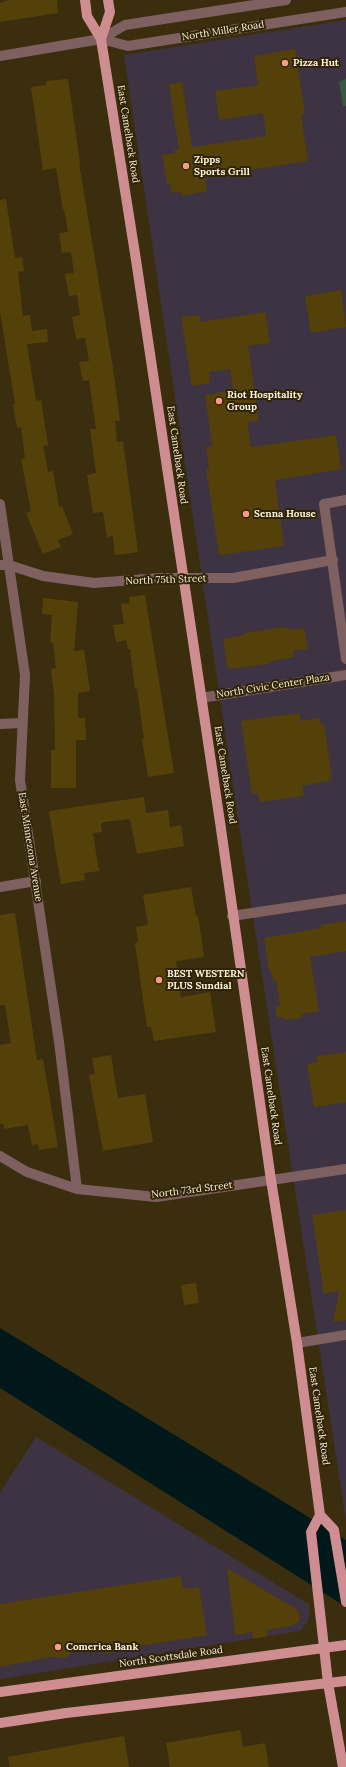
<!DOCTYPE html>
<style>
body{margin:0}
canvas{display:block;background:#3b2e0f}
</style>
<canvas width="346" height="1767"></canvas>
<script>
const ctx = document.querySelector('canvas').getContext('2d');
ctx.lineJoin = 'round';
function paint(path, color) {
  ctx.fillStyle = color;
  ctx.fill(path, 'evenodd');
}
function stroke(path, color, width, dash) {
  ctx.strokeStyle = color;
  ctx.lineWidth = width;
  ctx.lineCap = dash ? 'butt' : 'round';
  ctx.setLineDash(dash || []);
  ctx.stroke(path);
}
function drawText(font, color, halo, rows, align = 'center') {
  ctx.font = font + ' Lora,serif';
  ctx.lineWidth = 4;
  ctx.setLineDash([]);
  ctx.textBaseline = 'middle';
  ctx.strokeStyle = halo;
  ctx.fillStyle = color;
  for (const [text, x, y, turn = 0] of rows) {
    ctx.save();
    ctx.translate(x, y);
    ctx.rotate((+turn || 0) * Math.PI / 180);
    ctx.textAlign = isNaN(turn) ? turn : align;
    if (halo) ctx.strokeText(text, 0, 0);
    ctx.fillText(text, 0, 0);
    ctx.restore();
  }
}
const commercial = new Path2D(`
 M346,20V1521L240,832L124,55Z
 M36,1437L310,1605L308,1621L300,1631L0,1679V1493Z`);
const green = new Path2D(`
 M346,79V106H343L339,82Z`);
const water = new Path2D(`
 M0,1328L346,1540V1607L0,1388Z`);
const building = new Path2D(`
 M9,0H57L58,13L0,22V3Z
 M295,49L305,114L301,115L308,161L205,177L207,191L181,196V192L172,193L170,184H167L162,155L175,153L174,150H179L169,84L182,82L192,147L266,136L263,113L219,120L215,91L258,85L254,56Z
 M68,79L80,163H79L114,375L120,421H115L117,442L123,441L138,552L115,555L113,536L107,537L103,512L93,513L87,475L96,473L90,429H96L89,380L83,381L79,362L89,361L85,338L76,339L72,317L80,315L77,295L69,296L65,274L74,273L71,252L62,253L59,233L68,232L64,209L63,210L56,168L43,170L31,87L46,85V81Z
 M6,199L15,258L22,257L24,271L18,272L23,316L30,315L32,331L47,329L48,342L27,344L36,401L41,400L48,445L43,446L48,472L53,471L59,507L62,506L73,534L58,540L61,547L43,554L26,513L31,511L21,459L25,458L21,427L17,428L13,404H15L0,312V200Z
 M341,290L346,327L311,333L305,296Z
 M265,312L270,343L248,346L259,421L247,422L251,447L336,435L341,469L275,480L284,546L219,555L206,469L209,468L206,447L212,446L205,395L233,390L230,369L209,372L210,383L192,386L181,317L200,315V322Z
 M145,595L174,773L148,777L142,739H144L137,689H135L130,649H128L126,640L116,642L113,625L124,624L121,604L130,603L129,597Z
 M43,598L78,602L74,651L84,650L90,691L78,693V718H85L86,740H76V788H51V750H55L54,695L51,669L56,668L53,643H50L52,615L42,614Z
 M285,627L286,629L291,628V630L304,628L308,649L293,651L294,657L268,662L269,664L228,669L223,639L244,635V633Z
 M299,713L301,721L320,718L321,725L324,724L332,780L302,786L304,796L259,802L258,793L252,794L241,721Z
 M144,797L146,813L168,810L170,827L181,825L184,846L137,854L130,819L104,822L101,824L102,832L93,833L99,871L84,873L85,880L61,884L49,811Z
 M191,887L196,916L198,915L204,957L176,961L181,997L210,992L216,1032L154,1041L151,1027H147L135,943L138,942L136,927L148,925L143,895Z
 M15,913L37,1060L43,1059L58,1147L39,1150L38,1144L32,1145L28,1125L4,1129L3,1123L0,1124V1045L11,1043L5,1005H0V915Z
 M346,921V951L310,957L319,1011L301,1014L302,1018L286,1020L281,1017L277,1018L275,1007L280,1006L276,980L273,981L272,972H269L264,938L321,928V925Z
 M346,1052V1102L314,1107L307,1064L317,1062L316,1056Z
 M111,1055L118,1098L145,1094L153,1142L103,1151L89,1075L95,1074L92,1058Z
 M346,1210V1320L333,1322L339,1291L324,1294L312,1215Z
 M196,1283L199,1303L184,1305L181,1285Z
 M227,1568L298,1610L300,1617L299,1621L292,1626L267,1630L268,1636L253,1639L252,1632L235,1635Z
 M181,1576L183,1589L199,1587L207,1635L140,1646L138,1648L106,1654L104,1647L94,1653L90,1652L77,1643L69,1656L65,1658L50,1657L0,1667V1604Z
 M240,1730L243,1747L265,1743L269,1767H170L166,1743Z
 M124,1736L129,1767H10L8,1757Z`);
const minor = new Path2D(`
 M346,500L324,504L346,659
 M0,504L25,675L20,780L59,1042L77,1189
 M0,565H9L43,576L94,583L160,578H233L333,560
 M201,698L346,675
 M0,724L21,723
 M0,887L36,881
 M232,916L346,899
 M0,1156L27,1172L77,1189L156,1197L346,1169
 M297,1343L346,1335`);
const tertiary = new Path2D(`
 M101,39L128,46L346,12
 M0,56L101,39L125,25L286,0`);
const primary = new Path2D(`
 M85,0L87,16L101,39L136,260L220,822L271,1180L297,1343L320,1515L334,1530L346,1602
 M101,39L110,12L108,0
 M320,1515L311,1532L328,1683L343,1767
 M0,1692L346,1645
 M0,1723L66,1713L346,1681`);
const markers = [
 [285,63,4,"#f49e89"],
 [186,166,4,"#f49e89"],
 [219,401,4,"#f49e89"],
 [246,514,4,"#f49e89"],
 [159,980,4,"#f49e89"],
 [58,1647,4,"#f49e89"]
];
const streetNames = [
 ["North Miller Road",223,31,-9],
 ["East Camelback Road",128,134,81],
 ["East Camelback Road",177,455,82],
 ["North 75th Street",166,580,-2],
 ["North Civic Center Plaza",273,686,-9],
 ["East Camelback Road",225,775,81],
 ["East Minnezona Avenue",30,847,81],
 ["East Camelback Road",271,1096,82],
 ["North 73rd Street",192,1190,-7],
 ["East Camelback Road",319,1416,82],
 ["North Scottsdale Road",171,1657,-8]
];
const poiNames = [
 ["Pizza Hut",293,63],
 ["Zipps",194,160],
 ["Sports Grill",194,172],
 ["Riot Hospitality",227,395],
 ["Group",227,407],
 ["Senna House",254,514],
 ["BEST WESTERN",167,974],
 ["PLUS Sundial",167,986],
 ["Comerica Bank",66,1647]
];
paint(commercial, '#3d3342');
paint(green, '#355a3f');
paint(water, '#00181a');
paint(building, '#544009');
stroke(minor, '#7f6061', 10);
stroke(tertiary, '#7f6061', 10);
stroke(primary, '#ce8e91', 10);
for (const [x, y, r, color] of markers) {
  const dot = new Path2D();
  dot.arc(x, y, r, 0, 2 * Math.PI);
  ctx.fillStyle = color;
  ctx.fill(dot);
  stroke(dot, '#302404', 1.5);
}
drawText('10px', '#fbf3e1', '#302404', streetNames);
drawText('bold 10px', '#fbf3e1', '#302404', poiNames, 'left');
</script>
